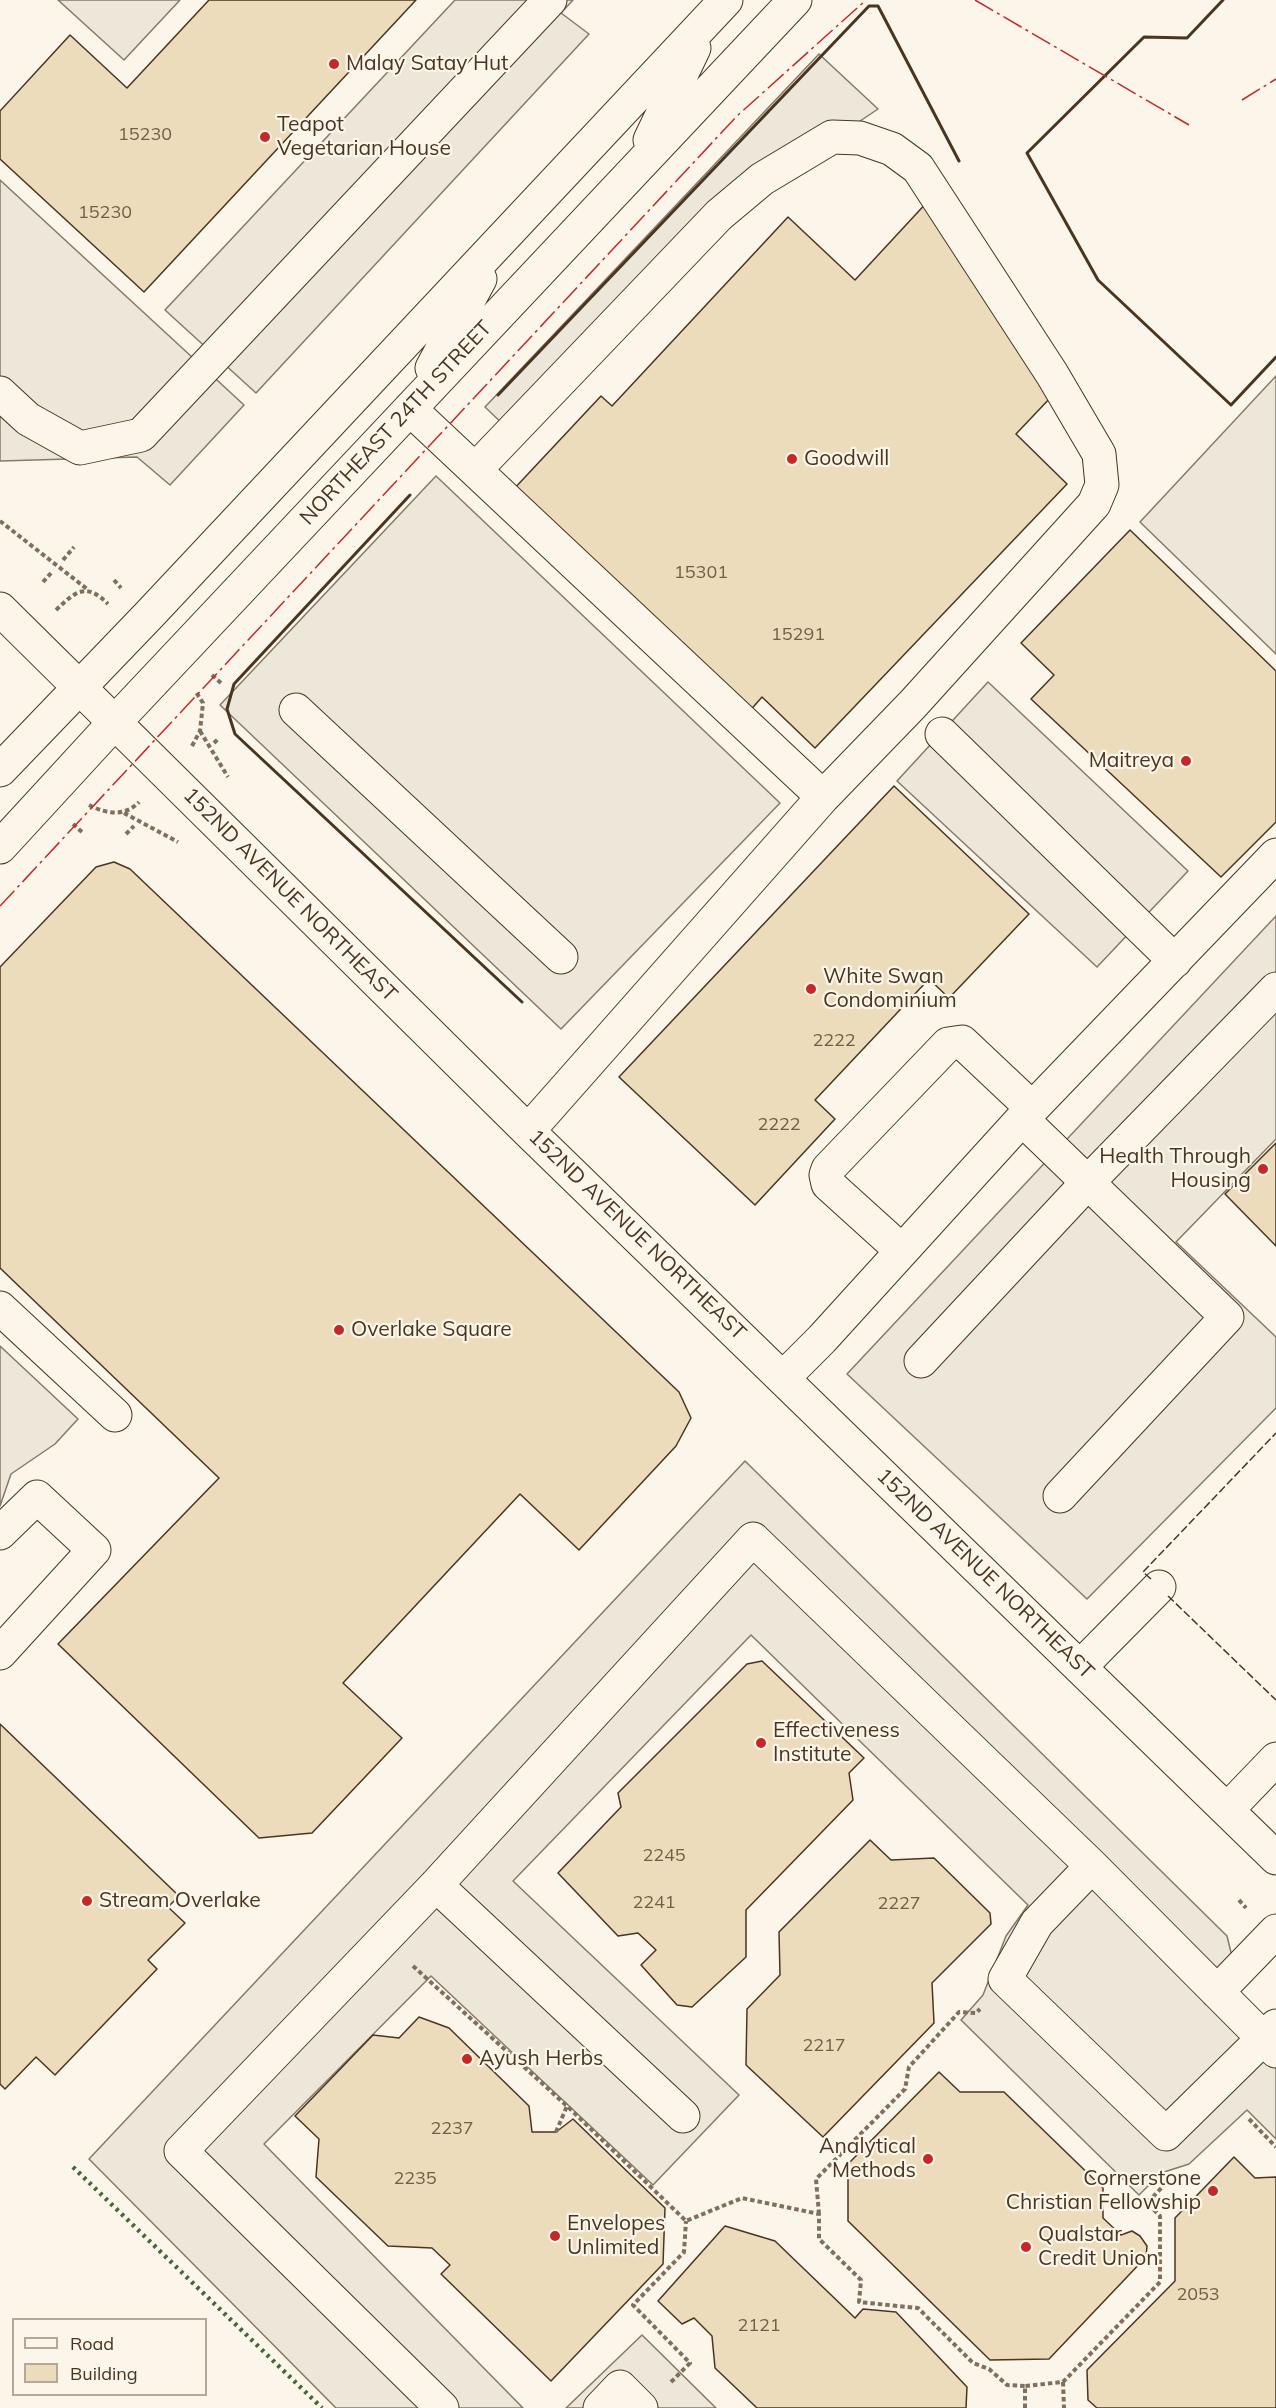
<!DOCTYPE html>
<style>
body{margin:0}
#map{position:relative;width:1276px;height:2408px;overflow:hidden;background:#fbf6e9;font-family:Mulish,sans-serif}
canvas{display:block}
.legend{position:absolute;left:12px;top:2318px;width:195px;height:78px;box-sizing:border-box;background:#fbf6e9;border:2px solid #b4a999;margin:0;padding:8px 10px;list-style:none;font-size:18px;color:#4a3520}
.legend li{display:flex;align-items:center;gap:12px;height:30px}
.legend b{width:30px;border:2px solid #b4a999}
</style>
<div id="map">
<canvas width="1276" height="2408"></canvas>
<ul class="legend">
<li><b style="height:8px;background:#fbf6e9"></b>Road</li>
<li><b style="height:16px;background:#ecdcbc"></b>Building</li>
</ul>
</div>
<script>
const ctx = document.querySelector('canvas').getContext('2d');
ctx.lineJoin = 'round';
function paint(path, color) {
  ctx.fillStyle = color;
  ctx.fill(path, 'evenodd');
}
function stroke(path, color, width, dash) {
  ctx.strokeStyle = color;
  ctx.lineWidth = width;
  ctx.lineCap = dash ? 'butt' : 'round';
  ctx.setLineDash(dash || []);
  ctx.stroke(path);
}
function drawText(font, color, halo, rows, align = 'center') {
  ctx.font = font + ' Mulish,sans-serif';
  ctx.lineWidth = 4.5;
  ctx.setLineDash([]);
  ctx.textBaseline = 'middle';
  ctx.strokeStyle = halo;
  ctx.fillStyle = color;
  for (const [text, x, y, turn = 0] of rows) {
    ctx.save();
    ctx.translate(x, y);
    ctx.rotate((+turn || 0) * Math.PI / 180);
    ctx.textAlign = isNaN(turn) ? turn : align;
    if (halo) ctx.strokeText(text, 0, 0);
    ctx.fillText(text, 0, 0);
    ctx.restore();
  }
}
const parking = new Path2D(`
 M58,0H180L124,60Z
 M455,0H573L561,13L589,34L256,393L165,310Z
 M819,54L878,109L693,233L510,431L485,407Z
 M0,180L244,405L170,485L137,457L0,461Z
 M1276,376V654L1140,522Z
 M436,476L780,803L561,1029L220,705Z
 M988,682L1188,871L1097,967L897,781Z
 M1276,916V1139L1176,1242L1276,1337V1408L1087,1599L847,1374Z
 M0,1346L78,1419L55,1444L11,1474L0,1506Z
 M745,1461L1227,1936L1246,2014L1276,2045V2139L1247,2110L1189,2164L1161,2173L1139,2195L961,2020L983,1995L1006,1936L1028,1905L751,1635L513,1881L739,2095L653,2185L431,1976L264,2144L523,2408H336L89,2159Z
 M642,2335L716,2408H566Z`);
const building = new Path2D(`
 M209,0H416L144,292L0,159V111L70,35L127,88Z
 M930,199L1052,396L1016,434L1067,484L815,748L762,697L748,713L512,491L601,396L612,406L788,217L855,280Z
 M1130,530L1276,671V822L1221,877L1031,699L1054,675L1021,643Z
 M894,786L1029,914L949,998L929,979L815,1100L835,1119L755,1205L619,1077Z
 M114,862L130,869L679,1392L691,1418L676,1446L579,1550L520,1494L343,1683L402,1738L312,1833L259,1838L58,1644L219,1478L0,1268V967L96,867Z
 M1276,1143V1246L1225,1194Z
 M762,1661L864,1758L849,1773L853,1800L746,1910V1957L692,2007L677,2005L641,1965L656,1950L638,1933L618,1936L558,1873L621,1807L618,1793L747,1664Z
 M0,1724L179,1896L168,1907L185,1923L148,1960L157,1969L55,2075L36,2057L5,2089L0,2084Z
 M870,1840L891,1860L934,1858L990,1913L991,1924L932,1983L934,2023L823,2137L746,2065L747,2009L780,1975L779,1932Z
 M419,2017L449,2028L529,2106L532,2132H556L573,2119L665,2208L663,2264L551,2381L441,2274L450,2265L432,2248L388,2246L316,2177L319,2139L295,2116L373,2035L399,2038Z
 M939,2072L960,2092H1004L1103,2188V2218L1121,2235L1132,2231L1140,2236L1147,2246L1146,2257L1049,2359L990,2360L848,2221V2164Z
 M1234,2157L1255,2178L1276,2177V2408H1097L1088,2400L1087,2370L1175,2281V2218Z
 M725,2226L775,2241L855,2318L863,2309L896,2312L967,2387L966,2408H757L715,2368L712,2336L694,2318L682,2324L658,2301Z`);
const path = new Path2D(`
 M0,521L87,589
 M63,560L74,547
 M114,580L121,588
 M43,582L52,572
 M56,610C76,591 86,582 108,604
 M212,675L221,683
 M200,731L228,777
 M214,743L218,739
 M192,746L200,731L203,703L196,692
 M89,805C106,814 125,817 139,802
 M124,813L178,842
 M73,824L83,833
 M126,834L134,826
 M1239,1900L1246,1908
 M413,1966L567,2106L686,2221L742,2198L819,2214V2239L861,2280L859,2302L918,2308L973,2363L989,2369L1007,2385L1025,2386
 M1249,2119L1276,2147
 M556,2132L567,2106
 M819,2214L816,2179L905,2089L909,2067L959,2012L976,2013L980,2009
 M671,2382L690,2363L633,2305L684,2252L686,2221
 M1063,2382L1064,2408
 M1025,2408V2386L1063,2382L1160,2282V2216L1147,2203L1168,2181L1167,2173`);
const minor = new Path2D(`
 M0,393L28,419L80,448L141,435L550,0
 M410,409L823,797
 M475,470L719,215L762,179L832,137L860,138L892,149L918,168L1052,374L1099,454L1102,485L1094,504L913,704L823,797L528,1131
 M0,609L528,1131L1276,1858
 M296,710L561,957
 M942,734L1175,961
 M1022,1119L1227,1317L1060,1496
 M902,1251L828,1184L826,1175L828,1169L948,1044L962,1042L1032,1108
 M0,1308L115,1415
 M921,1361L1088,1182L1276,989
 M784,1377L822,1339L1022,1119L1276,855
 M0,1533L37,1497L94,1550L0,1653
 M1080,1667L1159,1587
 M1227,1810L1276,1759
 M1092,1866L1037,1923L1005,1979L1166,2134L1276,2026
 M436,1885L683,2116
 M1217,1992L1276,1931
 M442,2408L181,2151L436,1885L753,1539L1092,1866L1276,2051
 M600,2408L620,2387L641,2408`);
const major = new Path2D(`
 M650,140L694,48
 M432,368L480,279
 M0,770L149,615L726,0
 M0,847L115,722L795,0`);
const hedge = new Path2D(`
 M73,2167L322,2408`);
const fence = new Path2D(`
 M1151,1579L1143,1572L1276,1433
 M1168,1596L1276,1700`);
const wall = new Path2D(`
 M1223,0L1187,38L1144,37L1027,153L1098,280L1231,405L1276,357
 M498,395L869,6H878L959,161
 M410,495L234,684L227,709L235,734L522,1002`);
const power = new Path2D(`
 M975,0L1189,125
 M1242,100L1276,79
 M0,906L737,116L866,0`);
const markers = [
 [334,64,6,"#c62828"],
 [265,137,6,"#c62828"],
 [792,459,6,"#c62828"],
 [1186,761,6,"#c62828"],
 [811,989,6,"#c62828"],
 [1263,1169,6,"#c62828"],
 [339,1330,6,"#c62828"],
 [761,1743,6,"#c62828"],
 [87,1901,6,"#c62828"],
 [467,2059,6,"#c62828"],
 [928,2159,6,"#c62828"],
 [1213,2191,6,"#c62828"],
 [555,2236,6,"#c62828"],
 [1026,2247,6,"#c62828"]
];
const numberNames = [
 ["15230",145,135],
 ["15230",105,213],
 ["15301",701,573],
 ["15291",798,635],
 ["2222",834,1041],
 ["2222",779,1125],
 ["2245",664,1856],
 ["2241",654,1903],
 ["2227",899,1904],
 ["2217",824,2046],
 ["2237",452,2129],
 ["2235",415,2179],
 ["2053",1198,2295],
 ["2121",759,2326]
];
const poiNames = [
 ["Malay Satay Hut",346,64],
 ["Teapot",277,125],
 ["Vegetarian House",277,149],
 ["Goodwill",804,459],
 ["Maitreya",1174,761,"right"],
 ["White Swan",823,977],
 ["Condominium",823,1001],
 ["Health Through",1251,1157,"right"],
 ["Housing",1251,1181,"right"],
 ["Overlake Square",351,1330],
 ["Effectiveness",773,1731],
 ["Institute",773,1755],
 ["Stream Overlake",99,1901],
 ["Ayush Herbs",479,2059],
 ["Analytical",916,2147,"right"],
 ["Methods",916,2171,"right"],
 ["Cornerstone",1201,2179,"right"],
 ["Christian Fellowship",1201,2203,"right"],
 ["Envelopes",567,2224],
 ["Unlimited",567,2248],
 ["Qualstar",1038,2235],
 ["Credit Union",1038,2259]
];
const streetNames = [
 ["NORTHEAST 24TH STREET",396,423,-47],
 ["152ND AVENUE NORTHEAST",290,895,45],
 ["152ND AVENUE NORTHEAST",637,1235,44],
 ["152ND AVENUE NORTHEAST",985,1574,44]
];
paint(parking, '#ede7d9');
stroke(parking, '#887966', 1.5);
paint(building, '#ecdcbc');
stroke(building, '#4a3520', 1.5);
stroke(minor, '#4a3520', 35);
stroke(major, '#4a3520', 35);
stroke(path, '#7f6f5c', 4, [4.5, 3]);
stroke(minor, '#fbf6e9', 33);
stroke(major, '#fbf6e9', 33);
stroke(hedge, '#436837', 4.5, [3, 4.5]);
stroke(fence, '#4a3520', 1.5, [8, 3]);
stroke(wall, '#4a3520', 3);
stroke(power, '#c62828', 1.5, [21, 4.5, 3, 4.5]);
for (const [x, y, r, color] of markers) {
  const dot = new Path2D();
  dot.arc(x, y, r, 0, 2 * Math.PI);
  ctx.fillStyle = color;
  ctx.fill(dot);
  stroke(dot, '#fbf6e9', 2);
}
drawText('18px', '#725f47', null, numberNames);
drawText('21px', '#4a3520', '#fbf6e9', poiNames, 'left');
drawText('21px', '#4a3520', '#fbf6e9', streetNames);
</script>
